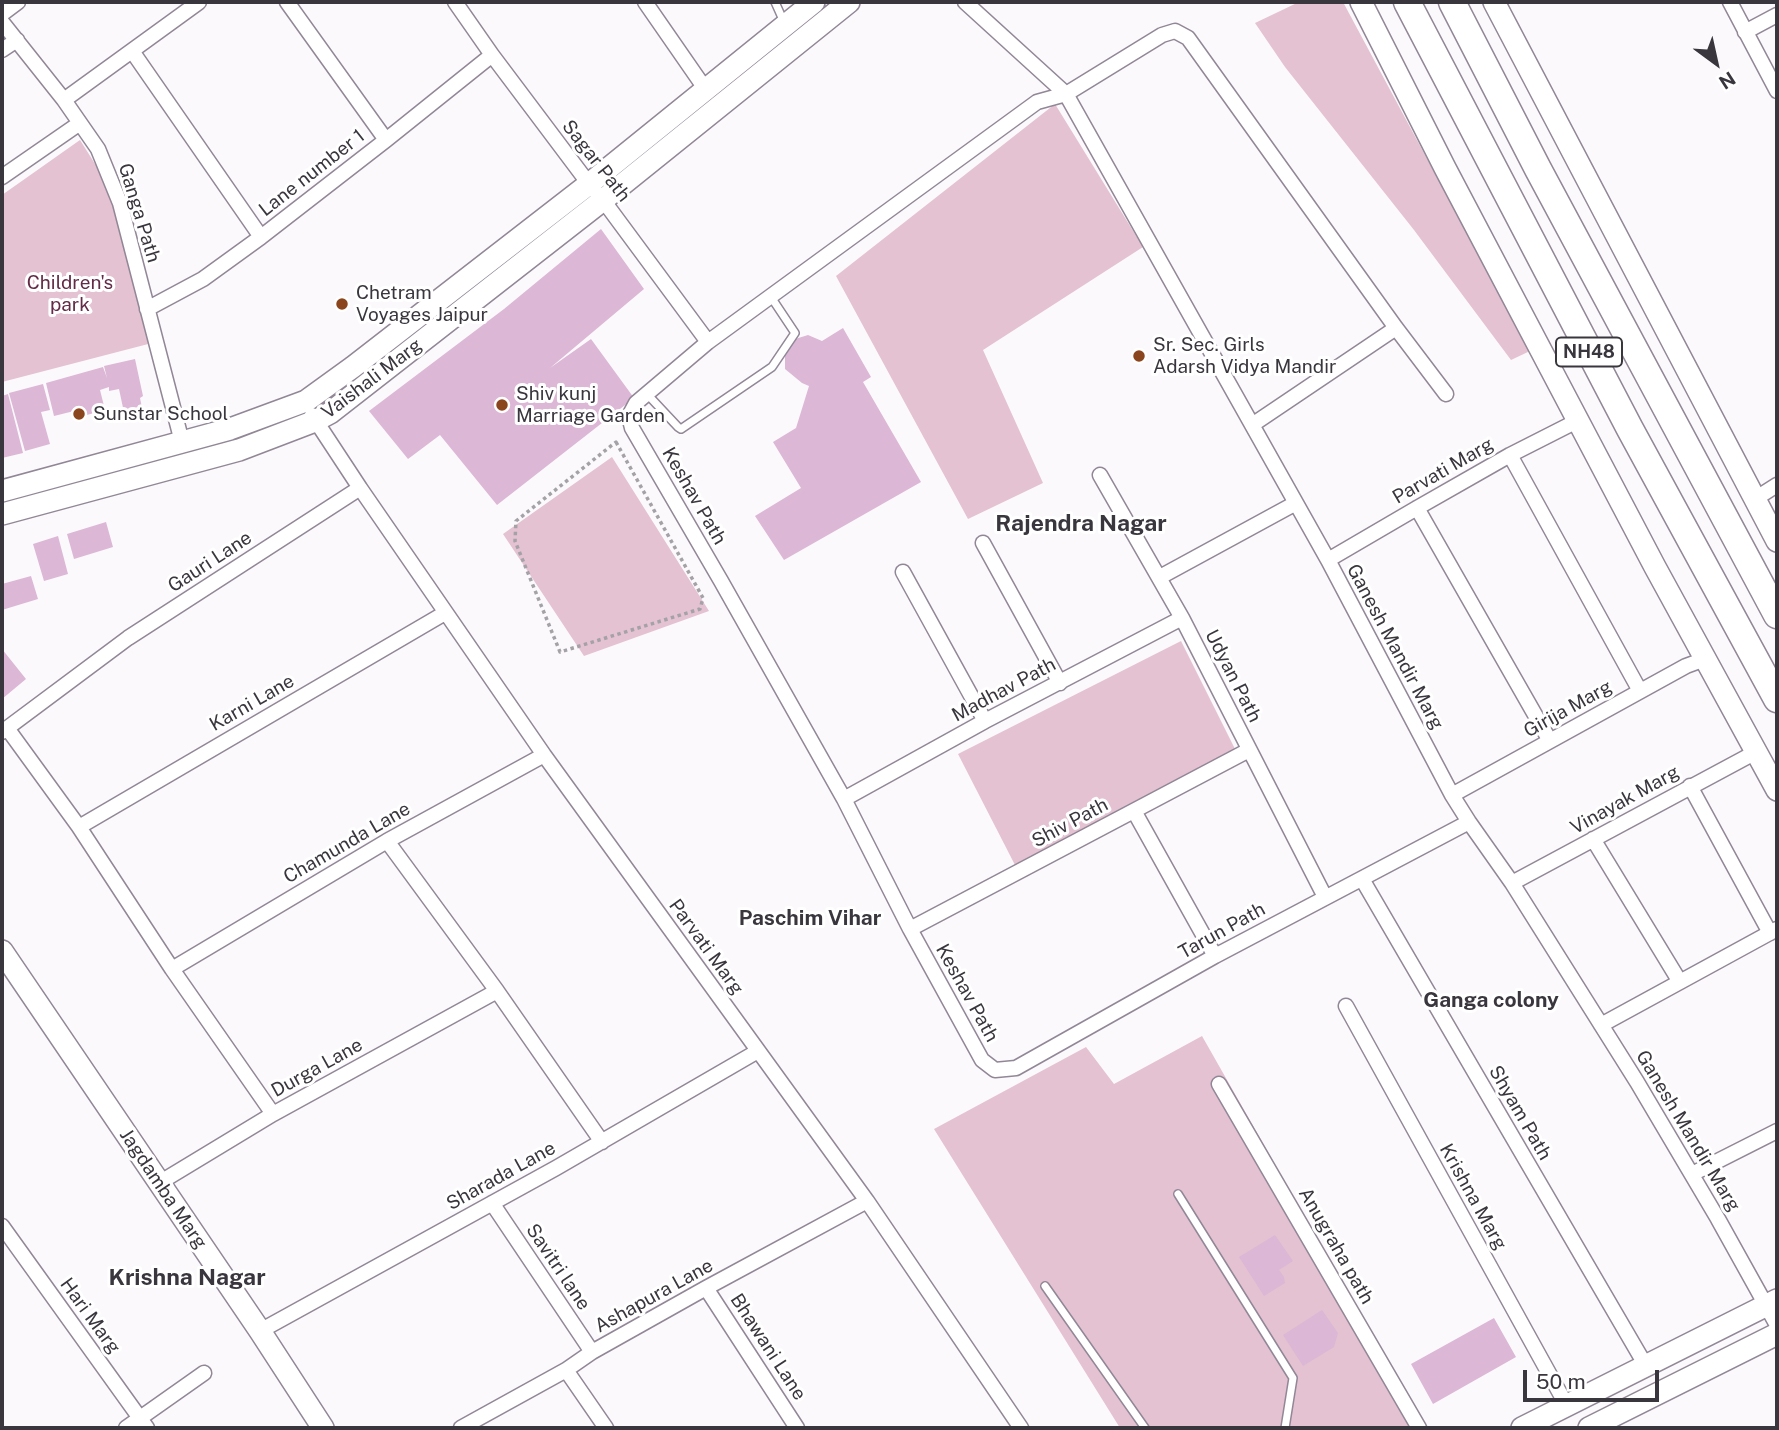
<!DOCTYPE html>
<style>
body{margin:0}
#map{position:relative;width:1779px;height:1430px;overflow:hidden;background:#fbf9fc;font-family:"Public Sans",sans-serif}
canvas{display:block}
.frame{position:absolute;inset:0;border:4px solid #3a363d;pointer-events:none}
.north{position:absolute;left:1681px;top:28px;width:70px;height:70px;-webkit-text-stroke:5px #fff;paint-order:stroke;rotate:147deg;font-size:19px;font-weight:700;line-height:28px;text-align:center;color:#3a363d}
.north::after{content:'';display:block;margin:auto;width:24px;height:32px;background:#3a363d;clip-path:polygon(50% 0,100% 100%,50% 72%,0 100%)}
.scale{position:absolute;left:1523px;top:1370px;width:136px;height:32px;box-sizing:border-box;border:4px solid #3a363d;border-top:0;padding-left:9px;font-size:21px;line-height:24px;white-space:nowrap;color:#3a363d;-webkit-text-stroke:5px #fff;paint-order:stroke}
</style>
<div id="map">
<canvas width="1779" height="1430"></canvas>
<div class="frame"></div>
<div class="north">N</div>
<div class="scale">50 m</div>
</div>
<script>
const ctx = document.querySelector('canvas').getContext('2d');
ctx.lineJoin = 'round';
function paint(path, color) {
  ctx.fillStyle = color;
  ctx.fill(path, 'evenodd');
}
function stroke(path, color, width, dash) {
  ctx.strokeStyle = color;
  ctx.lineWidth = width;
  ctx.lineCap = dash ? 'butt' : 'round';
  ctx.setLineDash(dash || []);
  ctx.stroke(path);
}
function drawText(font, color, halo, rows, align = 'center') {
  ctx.font = font + ' "Public Sans",sans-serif';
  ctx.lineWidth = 6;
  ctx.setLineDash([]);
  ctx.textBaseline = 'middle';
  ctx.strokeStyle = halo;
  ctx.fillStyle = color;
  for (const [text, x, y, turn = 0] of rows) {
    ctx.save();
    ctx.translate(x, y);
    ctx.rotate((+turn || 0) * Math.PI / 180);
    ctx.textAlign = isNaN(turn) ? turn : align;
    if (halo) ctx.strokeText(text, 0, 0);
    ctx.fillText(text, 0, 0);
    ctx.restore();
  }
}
const green = new Path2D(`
 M1299,2H1343L1530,351L1511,360L1414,230L1285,67L1255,23Z
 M1055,104L1143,247L983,350L1043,483L968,519L836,276Z
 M80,140L112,191L152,343L2,382V195Z
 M612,457L709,611L584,656L503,534Z
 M1181,641L1235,749L1015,865L958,754Z
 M1202,1036L1425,1428H1120L934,1129L1086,1047L1114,1084Z`);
const building = new Path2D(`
 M601,229L644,289L550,368L591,339L634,398L497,505L440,435L408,459L369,411L504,309Z
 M843,328L871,377L863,382L921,482L784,560L755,516L801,488L773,442L796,428L809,386L802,383L785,369V353L792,340L808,335L822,341Z
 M135,359L143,396L140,398L143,413L125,417L119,389L109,391V387L100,390L105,410L83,416L82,409L54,416L46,383L103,367L107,378L104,366Z
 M43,384L50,410L41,412L50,444L25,451L9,393Z
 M8,394L23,453L2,458V396Z
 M106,522L113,547L74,559L67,534Z
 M58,536L68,574L44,581L33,544Z
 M31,576L38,599L2,610V584Z
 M2,649L26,679L2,699Z
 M1275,1235L1293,1261L1279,1270L1284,1277L1285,1283L1264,1296L1239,1257Z
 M1322,1310L1338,1333L1334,1347L1303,1366L1283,1335Z
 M1494,1318L1516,1357L1433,1404L1411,1364Z`);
const path = new Path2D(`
 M616,442L703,598L700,609L560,652L515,541L516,521Z`);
const lane = new Path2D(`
 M775,2L784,22
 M647,394L678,427L681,429L772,367L795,333L771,297
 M1178,1194L1293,1378L1285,1428
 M1045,1286L1145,1428`);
const street = new Path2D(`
 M287,2L386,140
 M455,2L492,55L589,184L603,200L708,342
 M645,2L706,90
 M965,2L1066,94L1328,560L1452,795L1469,822L1512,883L1637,1082L1718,1219L1777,1325
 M1730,2L1777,91
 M2,14L18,2
 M2,22L64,100L98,149L120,203L182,442
 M1745,32L1777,15
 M2,50L17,40
 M132,51L261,237
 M64,100L199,2
 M2,177L80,123
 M147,309L203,279L261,237L386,140L492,55
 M1446,394L1396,328L1188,38L1175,31L1162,35L1066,94L1037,102L708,342L636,403L629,416L632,428L721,581L844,799L910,929L982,1060L995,1070L1016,1068L1215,956L1469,822
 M1252,425L1396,328
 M1510,455L1640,691
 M1100,475L1182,618L1325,897
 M360,488L544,755L867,1201L1021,1428
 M1755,499L1777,485
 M1417,508L1550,741
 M983,543L1060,683
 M1328,560L1417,508L1510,455L1579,420
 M903,572L985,721
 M1160,577L1296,503
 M7,728L79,827L172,969L273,1114
 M2,732L128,638L360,488L312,415
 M1690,786L1770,933
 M1452,795L1686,666L1705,659
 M844,799L985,721L1182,618
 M1134,811L1215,956
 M79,827L445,613
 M1593,839L1680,982
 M387,841L497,991L602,1142
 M1362,879L1646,1366
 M1512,883L1756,752
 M910,929L1249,750
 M172,969L387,841L544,755
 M1346,1006L1567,1406
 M1601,1025L1777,929
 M1219,1084L1419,1428
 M1692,1174L1777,1131
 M159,1183L273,1114L497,991
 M492,1203L592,1352
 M2,1226L147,1428
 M706,1288L797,1428
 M260,1331L556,1168L758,1051
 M566,1370L606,1428
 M126,1428L204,1373
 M461,1428L566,1370L592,1352L706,1288L867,1201`);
const secondary = new Path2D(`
 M1361,2L1445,168L1655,567L1777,790
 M1494,2L1777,541
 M2,491L230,429L306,401L353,367L589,184L814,2
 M2,514L239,450L315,421L330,413L603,200L849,2
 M2,951L260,1331L323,1428
 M1522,1428L1777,1300
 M1589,1428L1777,1334`);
const highway = new Path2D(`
 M1407,2L1630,429L1777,699
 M1452,2L1538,169L1777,615`);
const markers = [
 [342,304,7,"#8b451e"],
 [1139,356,7,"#8b451e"],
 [502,405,7,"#8b451e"],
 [79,414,7,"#8b451e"]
];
const shields = [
 [1589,352,66]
];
const shieldNames = [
 ["NH48",1589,352]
];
const streetNames = [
 ["Sagar Path",596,161,52],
 ["Lane number 1",312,173,-38],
 ["Ganga Path",139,213,73],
 ["Vaishali Marg",372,379,-37],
 ["Parvati Marg",1443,471,-30],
 ["Keshav Path",694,496,60],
 ["Gauri Lane",210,562,-33],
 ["Ganesh Mandir Marg",1395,647,62],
 ["Udyan Path",1233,676,63],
 ["Madhav Path",1004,690,-28],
 ["Karni Lane",252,703,-30],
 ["Girija Marg",1568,709,-29],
 ["Vinayak Marg",1625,800,-29],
 ["Shiv Path",1070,823,-28],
 ["Chamunda Lane",347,843,-30],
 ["Tarun Path",1222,931,-29],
 ["Parvati Marg",706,947,54],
 ["Keshav Path",967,993,61],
 ["Durga Lane",317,1068,-29],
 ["Shyam Path",1520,1113,60],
 ["Ganesh Mandir Marg",1688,1131,59],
 ["Sharada Lane",501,1176,-29],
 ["Jagdamba Marg",163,1189,56],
 ["Krishna Marg",1473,1197,61],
 ["Anugraha path",1336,1246,60],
 ["Savitri lane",558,1267,56],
 ["Ashapura Lane",654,1296,-29],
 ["Hari Marg",90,1316,54],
 ["Bhawani Lane",768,1347,57]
];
const parkNames = [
 ["Children's",70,283],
 ["park",70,305]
];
const poiNames = [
 ["Chetram",356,293],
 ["Voyages Jaipur",356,315],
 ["Sr. Sec. Girls",1153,345],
 ["Adarsh Vidya Mandir",1153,367],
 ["Shiv kunj",516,394],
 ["Marriage Garden",516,416],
 ["Sunstar School",93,414]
];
const neighbourhoodNames = [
 ["Paschim Vihar",810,919],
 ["Ganga colony",1491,1001]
];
const quarterNames = [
 ["Rajendra Nagar",1081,524],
 ["Krishna Nagar",187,1278]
];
paint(green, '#e4c2d1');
paint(building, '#dcb7d6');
stroke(lane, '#918797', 10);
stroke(street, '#918797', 17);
stroke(secondary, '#918797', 24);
stroke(highway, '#918797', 29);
stroke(path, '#a4a2a6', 3.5, [3.5, 3.5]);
stroke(lane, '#fff', 7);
stroke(street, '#fff', 14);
stroke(secondary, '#fff', 21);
stroke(highway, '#fff', 26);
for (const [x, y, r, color] of markers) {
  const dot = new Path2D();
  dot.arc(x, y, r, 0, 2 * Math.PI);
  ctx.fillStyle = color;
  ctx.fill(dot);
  stroke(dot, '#fff', 2.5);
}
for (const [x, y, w] of shields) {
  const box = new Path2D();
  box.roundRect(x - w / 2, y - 14.5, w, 29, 5);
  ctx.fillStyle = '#fff';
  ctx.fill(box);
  stroke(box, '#3a363d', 2);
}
drawText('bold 18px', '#3a363d', null, shieldNames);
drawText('19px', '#3a363d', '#fff', streetNames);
drawText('19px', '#632b47', '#fff', parkNames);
drawText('19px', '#3a363d', '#fff', poiNames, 'left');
drawText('bold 21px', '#3a363d', '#fff', neighbourhoodNames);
drawText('bold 23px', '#3a363d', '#fff', quarterNames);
</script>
